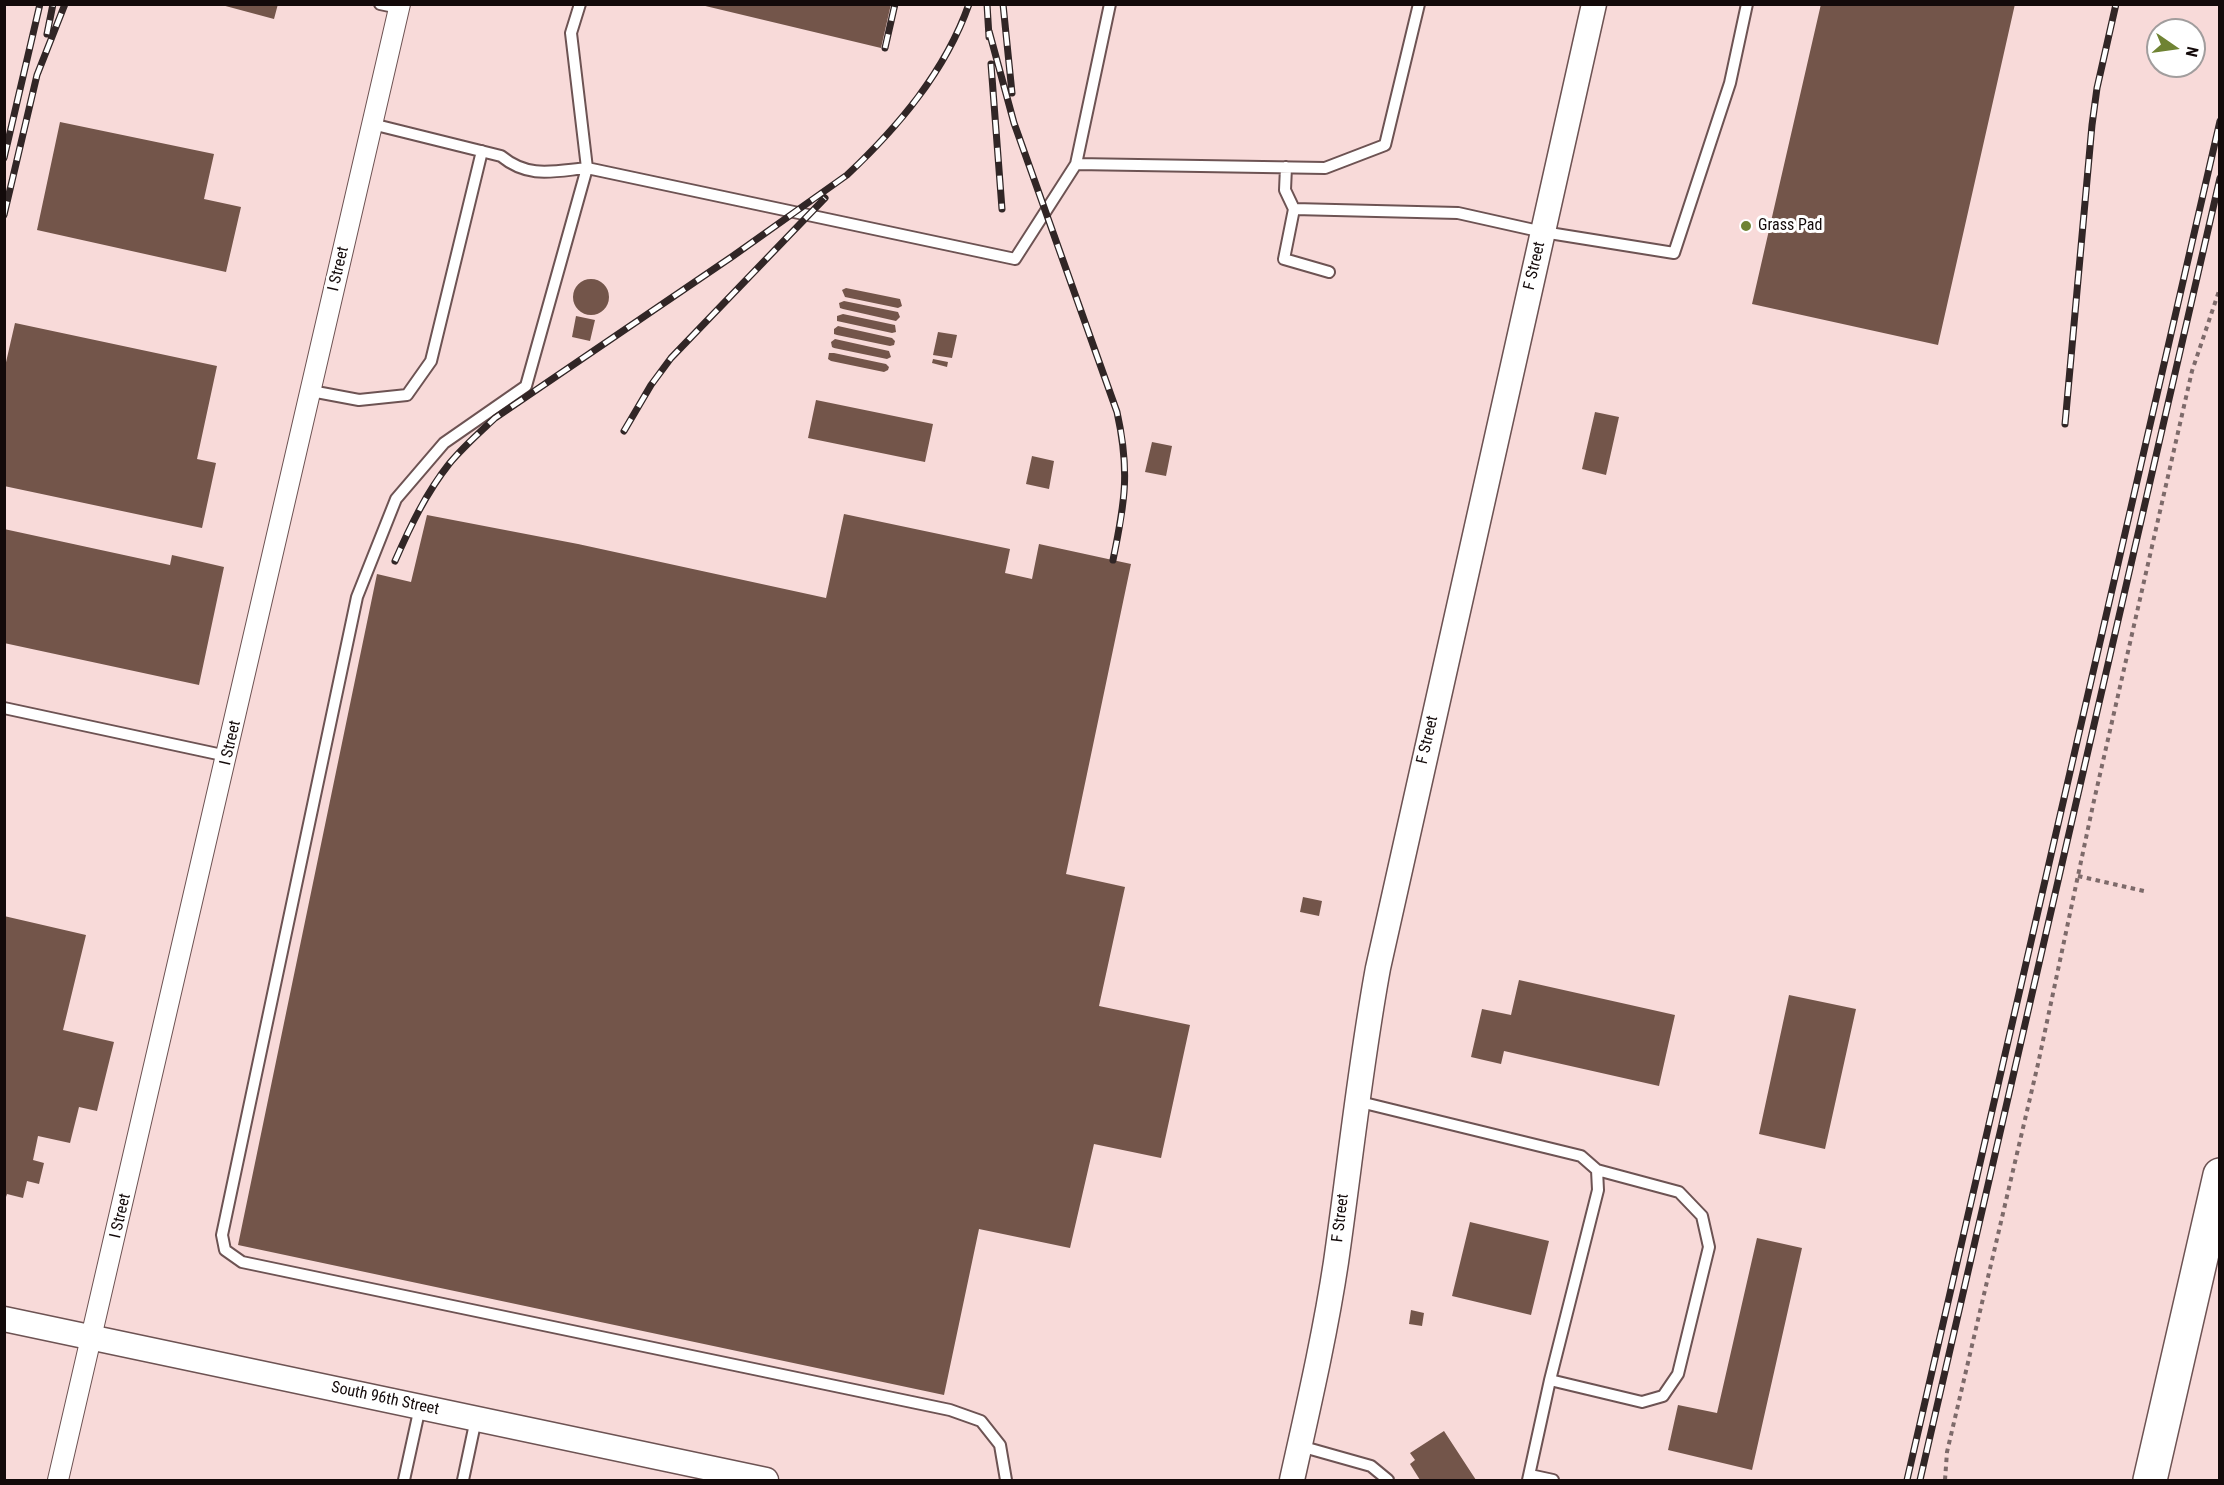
<!DOCTYPE html>
<style>
body{margin:0}
#map{position:relative;width:2224px;height:1485px;overflow:hidden;background:#f8dad9;font-family:"Roboto Condensed",sans-serif}
canvas{display:block}
.frame{position:absolute;inset:0;border:6px solid #130a0a;pointer-events:none}
.north{position:absolute;left:2146px;top:18px;width:60px;height:60px;box-sizing:border-box;background:#fff;border:2px solid #a19d9d;border-radius:50%;rotate:103deg;font-size:16px;font-weight:700;line-height:24px;text-align:center;color:#130a0a}
.north::after{content:'';display:block;margin:auto;width:21px;height:27px;background:#6f8333;clip-path:polygon(50% 0,100% 100%,50% 72%,0 100%)}
</style>
<div id="map">
<canvas width="2224" height="1485"></canvas>
<div class="frame"></div>
<div class="north">N</div>
</div>
<script>
const ctx = document.querySelector('canvas').getContext('2d');
ctx.lineJoin = 'round';
function paint(path, color) {
  ctx.fillStyle = color;
  ctx.fill(path, 'evenodd');
}
function stroke(path, color, width, dash) {
  ctx.strokeStyle = color;
  ctx.lineWidth = width;
  ctx.lineCap = dash ? 'butt' : 'round';
  ctx.setLineDash(dash || []);
  ctx.stroke(path);
}
function drawText(font, color, halo, rows, align = 'center') {
  ctx.font = font + ' "Roboto Condensed",sans-serif';
  ctx.lineWidth = 6;
  ctx.setLineDash([]);
  ctx.textBaseline = 'middle';
  ctx.strokeStyle = halo;
  ctx.fillStyle = color;
  for (const [text, x, y, turn = 0] of rows) {
    ctx.save();
    ctx.translate(x, y);
    ctx.rotate((+turn || 0) * Math.PI / 180);
    ctx.textAlign = isNaN(turn) ? turn : align;
    if (halo) ctx.strokeText(text, 0, 0);
    ctx.fillText(text, 0, 0);
    ctx.restore();
  }
}
const building = new Path2D(`
 M218,4H278L274,19Z
 M697,4H891L881,48Z
 M1821,4H2015L1938,345L1752,304Z
 M60,122L214,154L204,199L241,207L226,272L37,230Z
 M573 297a18 18 0 1 1 36 0a18 18 0 1 1-36 0Z
 M846,288L900,299L902,306L898,308L845,297L842,290Z
 M844,301L898,312L900,317L896,321L843,309L840,308L839,303Z
 M843,314L895,325L896,332L892,333L837,321V316Z
 M576,316L595,320L590,341L572,337Z
 M15,323L217,366L197,459L216,463L202,528L4,486V371Z
 M838,326L892,338L895,341L894,345L890,346L837,335L834,334V329Z
 M938,332L957,335L952,358L933,355Z
 M835,339L889,351L891,357L887,359L834,348L832,347L831,342Z
 M829,353H834L886,364L889,367L888,370L884,372L831,361L828,359Z
 M933,359L948,362L947,367L932,363Z
 M816,400L933,424L925,462L808,438Z
 M1595,412L1619,417L1606,475L1582,469Z
 M1152,442L1172,446L1166,476L1145,472Z
 M1032,456L1054,461L1049,489L1026,484Z
 M844,514L1010,549L1005,573L1032,579L1039,544L1131,564L1066,874L1125,887L1099,1006L1190,1025L1161,1158L1094,1144L1070,1248L979,1229L944,1395L238,1245L377,574L411,582L427,515L578,544L826,598Z
 M4,529L170,565L172,555L224,567L199,685L4,643Z
 M1303,897L1322,901L1319,916L1300,912Z
 M4,916L86,935L63,1030L114,1042L97,1111L79,1107L70,1143L38,1136L33,1160L44,1163L39,1184L27,1181L23,1198L7,1194L5,1200Z
 M1519,980L1675,1015L1659,1086L1504,1051L1501,1064L1471,1057L1482,1009L1511,1015Z
 M1789,995L1856,1009L1825,1149L1759,1134Z
 M1470,1222L1549,1241L1531,1315L1452,1296Z
 M1757,1238L1802,1248L1752,1470L1668,1450L1678,1405L1717,1413Z
 M1411,1310L1424,1313L1422,1326L1409,1324Z
 M1444,1431L1476,1480H1420L1410,1464L1415,1460L1410,1453Z`);
const path = new Path2D(`
 M2078,876L2144,891
 M1945,1480L1947,1452L2038,1064L2093,805L2192,371L2220,288`);
const service = new Path2D(`
 M380,4L399,8
 M580,4L571,33L587,168L526,386L444,443L396,499L357,597L222,1235L225,1250L242,1262L950,1410L981,1421L1000,1445L1006,1480
 M372,124L501,156C529,179 554,171 587,168L1015,259L1076,164L1110,4
 M1076,164L1325,168L1385,145L1419,4
 M1286,167L1285,190L1294,209L1284,259L1329,272
 M1294,209L1458,213L1543,232L1674,253L1730,83L1747,4
 M311,391L359,400L407,395L431,361L482,151
 M4,708L227,756
 M1356,1101L1581,1156L1597,1170L1598,1190L1550,1380L1528,1480
 M1550,1380L1642,1402L1663,1396L1678,1374L1709,1247L1702,1216L1679,1192L1597,1170
 M1300,1446L1371,1466L1388,1480
 M1530,1475L1553,1480
 M404,1480L420,1407
 M463,1480L476,1419`);
const minor = new Path2D(`
 M58,1480L400,4`);
const tertiary = new Path2D(`
 M4,1319L766,1480
 M1292,1480C1308,1408 1325,1335 1336,1262C1350,1164 1360,1066 1378,968L1594,4`);
const motorway = new Path2D(`
 M2150,1480L2220,1175`);
const rail = new Path2D(`
 M987,4L989,37
 M1003,4L1012,93
 M989,31L1014,123L1117,412C1130,471 1125,502 1113,560
 M47,34L53,4
 M885,48L895,4
 M991,64L1002,209
 M4,158L40,4
 M4,215L37,75L65,4
 M2065,424L2092,125L2097,88L2116,4
 M624,431L651,385L671,358L825,198
 M395,561C410,527 426,493 449,464C463,447 479,433 495,418L733,256L847,175C898,127 945,72 969,4
 M1907,1480L2220,121
 M1920,1480L2220,178`);
const markers = [
 [1746,226,6,"#6f8333"]
];
const poiNames = [
 ["Grass Pad",1758,226]
];
const streetNames = [
 ["F Street",1535,266,-77],
 ["I Street",339,269,-77],
 ["F Street",1428,740,-77],
 ["I Street",231,743,-77],
 ["I Street",121,1216,-77],
 ["F Street",1341,1218,-83],
 ["South 96th Street",385,1399,12]
];
paint(building, '#73554a');
stroke(service, '#6d5353', 14);
stroke(minor, '#6d5353', 22);
stroke(tertiary, '#6d5353', 27);
stroke(motorway, '#6d5353', 36);
stroke(path, '#7d6a6a', 4, [4.5, 4.5]);
stroke(service, '#fff', 10);
stroke(minor, '#fff', 20);
stroke(tertiary, '#fff', 24);
stroke(motorway, '#fff', 33);
stroke(rail, '#312626', 7);
stroke(rail, '#fff', 4.5, [14]);
for (const [x, y, r, color] of markers) {
  const dot = new Path2D();
  dot.arc(x, y, r, 0, 2 * Math.PI);
  ctx.fillStyle = color;
  ctx.fill(dot);
  stroke(dot, '#fff', 2);
}
drawText('16px', '#130a0a', '#fff', poiNames, 'left');
drawText('16px', '#130a0a', '#fff', streetNames);
</script>
